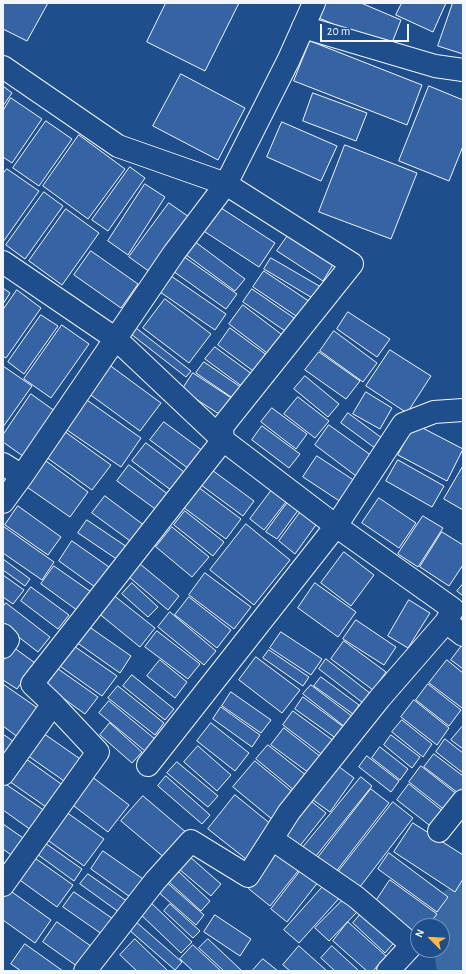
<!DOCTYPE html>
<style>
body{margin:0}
#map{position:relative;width:466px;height:974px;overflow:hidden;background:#1f4e8c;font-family:"Alegreya Sans",sans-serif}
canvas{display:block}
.frame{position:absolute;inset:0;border:4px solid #f2f6ff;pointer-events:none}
.north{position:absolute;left:410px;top:918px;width:40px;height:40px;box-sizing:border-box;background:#1f4e8c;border:1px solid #7391ba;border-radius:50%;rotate:294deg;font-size:11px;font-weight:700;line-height:16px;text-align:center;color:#f2f6ff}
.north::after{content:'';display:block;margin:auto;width:14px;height:18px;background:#ffb74d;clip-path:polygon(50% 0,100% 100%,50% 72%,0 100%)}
.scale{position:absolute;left:320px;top:24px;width:89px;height:18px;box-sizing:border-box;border:2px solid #f2f6ff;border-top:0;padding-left:5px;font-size:12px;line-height:14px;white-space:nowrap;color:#f2f6ff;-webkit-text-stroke:3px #1f4e8c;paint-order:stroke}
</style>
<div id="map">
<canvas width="466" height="974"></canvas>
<div class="frame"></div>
<div class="north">N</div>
<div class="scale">20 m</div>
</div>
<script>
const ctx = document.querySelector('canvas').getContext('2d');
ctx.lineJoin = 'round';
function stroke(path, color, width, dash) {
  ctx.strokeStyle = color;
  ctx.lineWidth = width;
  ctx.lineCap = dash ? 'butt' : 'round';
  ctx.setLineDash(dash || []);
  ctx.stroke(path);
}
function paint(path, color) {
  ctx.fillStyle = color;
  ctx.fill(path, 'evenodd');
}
const river = new Path2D(`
 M463,911L456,921L463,963`);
const building = new Path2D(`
 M3,3H48L27,41L3,29Z
 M166,3H239L205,71L147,42Z
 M325,3H361L401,20L390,48L319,18Z
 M402,3H446L433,32L396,15Z
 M453,3H463V54L438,46Z
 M310,41L422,85L407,125L294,81Z
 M181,74L245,108L218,160L153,126Z
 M3,86L12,93L3,106Z
 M429,86L463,100V146L449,181L399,161Z
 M313,93L367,113L356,141L303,121Z
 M11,98L42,119L12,163L3,157V111Z
 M46,121L72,139L39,186L13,168Z
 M282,122L337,146L321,181L267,157Z
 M79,135L125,169L88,219L43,186Z
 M345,145L417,173L391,239L319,212Z
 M130,167L145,178L108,231L92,220Z
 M7,169L39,191L3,242V174Z
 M145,184L165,197L128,255L108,241Z
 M44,192L63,206L25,259L6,245Z
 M169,203L189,217L150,272L129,257Z
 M215,204L275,243L259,267L199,228Z
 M66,209L99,233L62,285L29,261Z
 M289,234L334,263L323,281L277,251Z
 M194,241L245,279L235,291L185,254Z
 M91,251L138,284L121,308L74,275Z
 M183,256L237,294L226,309L173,271Z
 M271,258L321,287L314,299L264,269Z
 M264,271L313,304L302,320L253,287Z
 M171,276L226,314L215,330L160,292Z
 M3,288L10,293L3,304Z
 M252,289L297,320L288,333L243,302Z
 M17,290L41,308L6,358L3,356V310Z
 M165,299L211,334L189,363L143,328Z
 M243,305L285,337L271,356L229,324Z
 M348,312L390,339L377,357L337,329Z
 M41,315L58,326L24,374L8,362Z
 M62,325L89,344L51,398L24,379Z
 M136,328L191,371L186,377L131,334Z
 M230,328L268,356L256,373L218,345Z
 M334,331L377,363L363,382L320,351Z
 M215,347L256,377L247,390L205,359Z
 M390,350L431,376L407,413L366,386Z
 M319,352L360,381L346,399L305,370Z
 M204,362L242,388L234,399L196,373Z
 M108,364L161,403L140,431L88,393Z
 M3,366L32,386L3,427Z
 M193,373L236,401L225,418L182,390Z
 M305,376L339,404L328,417L294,389Z
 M366,392L392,408L380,429L353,414Z
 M31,394L59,414L27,459L3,442V435Z
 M298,397L329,421L315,438L284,414Z
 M84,398L141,438L121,467L64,428Z
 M272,408L307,434L296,449L261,422Z
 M348,413L386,441L379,451L341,423Z
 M164,422L207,454L193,472L150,440Z
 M415,424L463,449L447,481L398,455Z
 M329,425L379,461L364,482L315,445Z
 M262,426L300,454L289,468L252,440Z
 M64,431L111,465L92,490L46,457Z
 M146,443L188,475L175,493L132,461Z
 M317,456L361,485L347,506L303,477Z
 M42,458L88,492L70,517L24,485Z
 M398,460L444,486L432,507L386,481Z
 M129,465L169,495L158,511L117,481Z
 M463,466V510L444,499Z
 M212,470L254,501L243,516L201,485Z
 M198,487L241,519L226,539L183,507Z
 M274,487L289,498L264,530L250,519Z
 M105,496L149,529L137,546L92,513Z
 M379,498L416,523L399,548L362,523Z
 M288,502L299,509L277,539L266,532Z
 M18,506L61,537L48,555L5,525Z
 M302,510L318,522L295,554L279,541Z
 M185,511L224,542L213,556L174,525Z
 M423,516L443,528L418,567L398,554Z
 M87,520L130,549L121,562L78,533Z
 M246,524L290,560L254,605L210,570Z
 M3,526L54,562L42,580L3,553Z
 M172,527L209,557L192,577L156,547Z
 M442,532L463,545V565L449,586L420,567Z
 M72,541L109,567L95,587L59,561Z
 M344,552L374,575L351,606L321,583Z
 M3,559L30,579L25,586L3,570Z
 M140,564L179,596L168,610L129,577Z
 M54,566L94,594L81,613L41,584Z
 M205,573L251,607L234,629L189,595Z
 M3,575L24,590L13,604L3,597Z
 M132,583L158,607L148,617L122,594Z
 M315,583L356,612L338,637L298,608Z
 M463,584V596L457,591Z
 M31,587L69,615L58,629L21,601Z
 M112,594L155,628L140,647L97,612Z
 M189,597L231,630L217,648L175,615Z
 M409,600L430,613L408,648L388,636Z
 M6,603L50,637L38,652L3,625V607Z
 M170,612L216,651L204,665L158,627Z
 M356,620L396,647L384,665L343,639Z
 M88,626L131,656L120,673L76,642Z
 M157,631L200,664L188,679L145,647Z
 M281,632L322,659L311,675L270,648Z
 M344,641L386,672L373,690L331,659Z
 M71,644L117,676L102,696L57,664Z
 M463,644V669L451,660Z
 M13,647L35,663L17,689L3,680V661Z
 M269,650L309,677L303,686L263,658Z
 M256,657L300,690L282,713L239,680Z
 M326,659L371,694L363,703L319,669Z
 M160,660L187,682L175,698L147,676Z
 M447,660L463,673V707L462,708L429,683Z
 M54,666L98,697L85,714L42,683Z
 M132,675L174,709L165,720L123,686Z
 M321,677L359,705L353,714L314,686Z
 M3,684L39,709L19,738L3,726Z
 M428,684L461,710L449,726L416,700Z
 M311,685L353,717L345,727L303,694Z
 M118,686L164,723L155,735L108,698Z
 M231,692L271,720L261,733L222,706Z
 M303,697L345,728L337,739L295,709Z
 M414,700L449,728L437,745L401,717Z
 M109,701L155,739L145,751L99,713Z
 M221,707L260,735L252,747L213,719Z
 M293,711L334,741L324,756L283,725Z
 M402,720L432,744L423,757L392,732Z
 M110,723L142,752L132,763L100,735Z
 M211,723L249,753L235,771L197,741Z
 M462,727L463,728V749L451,740Z
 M284,728L321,757L309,773L271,745Z
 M40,731L83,761L67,783L24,753Z
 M3,734L14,742L3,758Z
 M391,735L420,757L412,768L384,745Z
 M445,739L463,753V773L436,752Z
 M268,745L307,776L295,791L256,759Z
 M198,746L231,775L217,791L184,762Z
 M380,747L408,769L400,780L372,758Z
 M434,754L463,776L462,796L424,767Z
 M22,756L64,786L49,809L6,779Z
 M367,756L399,781L391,792L359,767Z
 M255,761L295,794L273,820L233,787Z
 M177,762L218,796L208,807L167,773Z
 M334,763L354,778L330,812L309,797Z
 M421,766L458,795L446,811L409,782Z
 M91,776L129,805L108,832L70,803Z
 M166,776L210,815L202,824L158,786Z
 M361,777L372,786L312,861L300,851Z
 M4,783L45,811L31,830L3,810V785Z
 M409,784L444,812L433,828L397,800Z
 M371,789L389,803L335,873L317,859Z
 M235,795L272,825L246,859L208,829Z
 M143,796L188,834L166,859L121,821Z
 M307,798L326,813L299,847L280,832Z
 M393,802L413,818L356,892L335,876Z
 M66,812L104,839L84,866L46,839Z
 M413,823L463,855V879L455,892L394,852Z
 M3,824L26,840L14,857L3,849Z
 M45,843L82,869L74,881L37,854Z
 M280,850L302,866L270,906L249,889Z
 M103,851L146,881L133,899L91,869Z
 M389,853L448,897L437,912L378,869Z
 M32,856L73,885L57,907L17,878Z
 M190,857L221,884L211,896L179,869Z
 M305,865L322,877L287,922L271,909Z
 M179,872L210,901L201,911L169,882Z
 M88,874L131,904L123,915L80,884Z
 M164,880L204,915L196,925L156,890Z
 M390,880L437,914L428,926H418V935L374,904Z
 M327,882L342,895L299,943L284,930Z
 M5,887L51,920L35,943L3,920V890Z
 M74,892L119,923L109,939L63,907Z
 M345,898L358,911L329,941L315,928Z
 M147,899L192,942L181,953L136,910Z
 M170,904L200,931L193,938L164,911Z
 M365,909L398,938L385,953L353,923Z
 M215,915L251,939L240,956L204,932Z
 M135,921L182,962L175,970L128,929Z
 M57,922L95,949L81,969L43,942Z
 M348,922L386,956L373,971H367L333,941Z
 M135,939L168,971H137L120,955Z
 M208,939L241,970L240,971H224L199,948Z
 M25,944L63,971H21L11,964Z
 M193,945L221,971H193L180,959Z
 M299,946L327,971H290L283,965Z
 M332,946L359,971H335L321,958Z
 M263,959L278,971H252Z`);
const street = new Path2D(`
 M303,27L435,66L463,70
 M3,67L118,146L226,184L174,253L22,476L3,464
 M3,262L116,339L223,440L336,526L453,609L446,622L380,698L289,812L248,876L191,841L155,881L85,971
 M3,502L22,476
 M446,622L463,635
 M3,635L8,640L3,647
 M148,765L336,526L403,424L434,412L463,410
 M3,774L53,704L32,684L223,440L222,427L352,264L226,184L289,59L314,3
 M439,831L463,801
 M272,839L356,897L412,945L388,971
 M3,885L98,752L53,704`);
stroke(river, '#3b69a3', 54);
paint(building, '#3563a3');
stroke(building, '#f2f6ff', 1);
stroke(street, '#f2f6ff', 24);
stroke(street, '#1f4e8c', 22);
</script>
